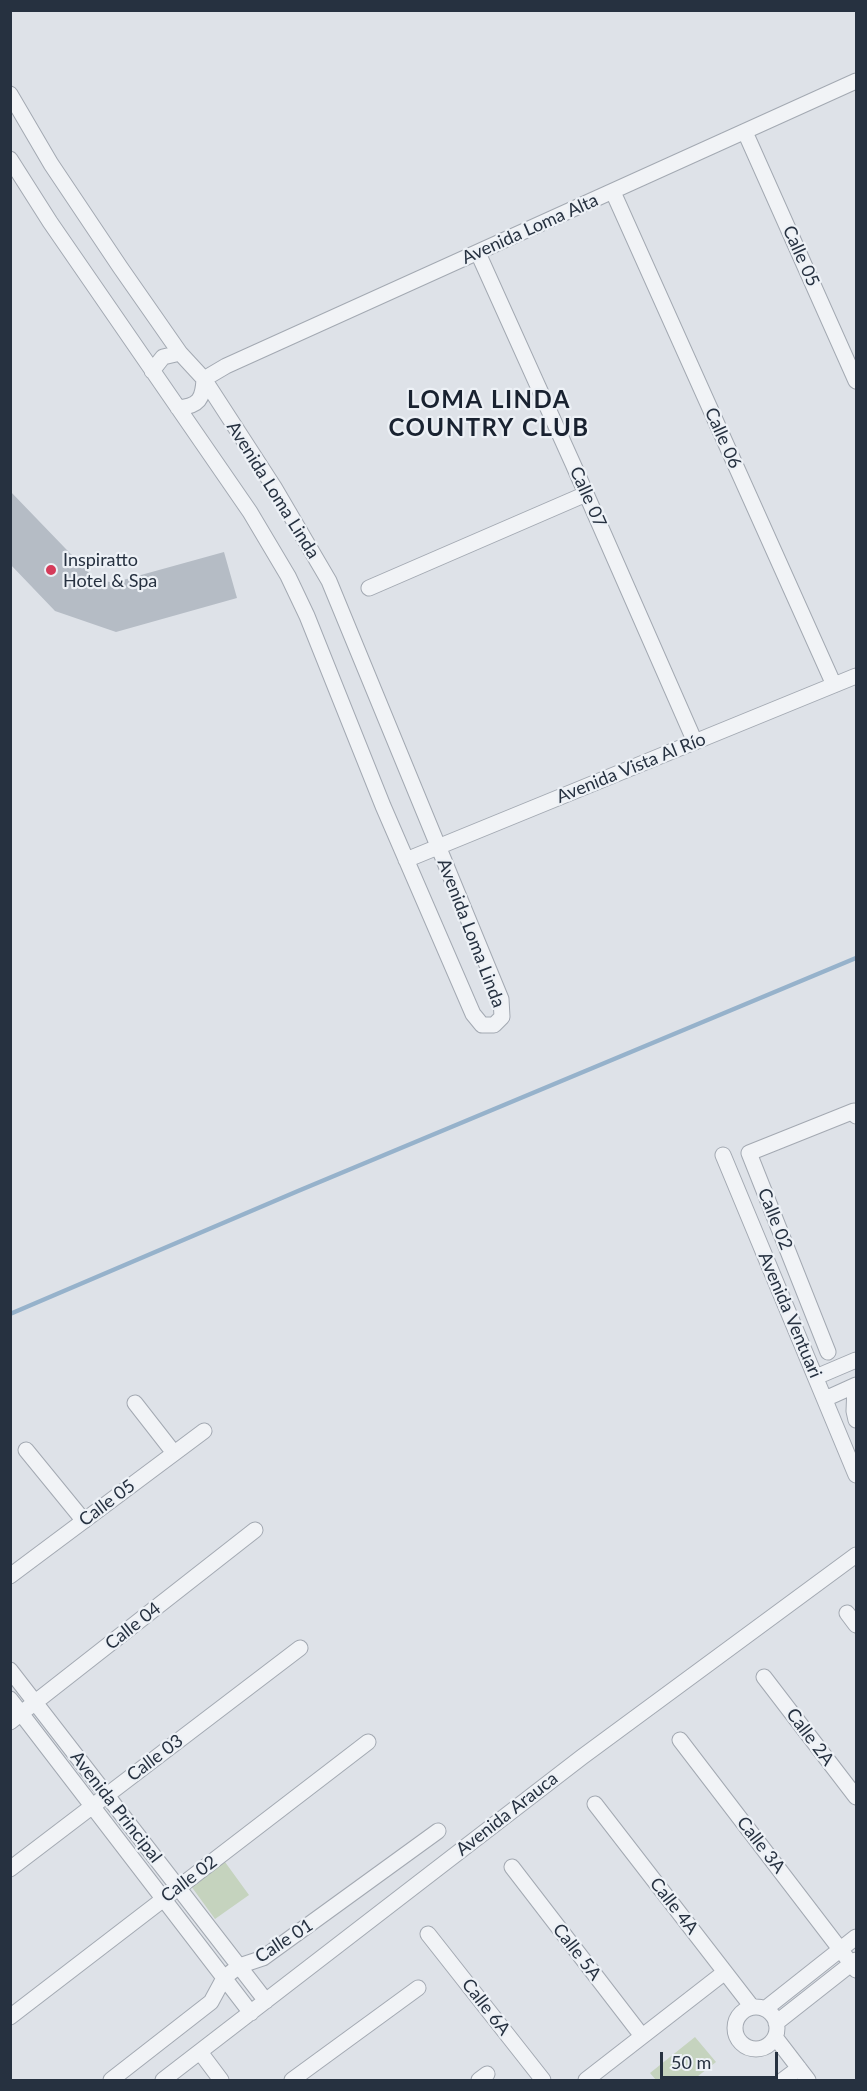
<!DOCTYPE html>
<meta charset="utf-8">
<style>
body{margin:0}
#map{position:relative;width:867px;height:2091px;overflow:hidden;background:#dee2e8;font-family:Lato,sans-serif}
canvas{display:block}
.frame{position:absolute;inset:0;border:12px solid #263140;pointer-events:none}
.scale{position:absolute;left:660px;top:2052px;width:118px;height:27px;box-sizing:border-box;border:3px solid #263140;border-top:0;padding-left:8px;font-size:18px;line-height:21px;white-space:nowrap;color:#263140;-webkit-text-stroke:4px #edf1f6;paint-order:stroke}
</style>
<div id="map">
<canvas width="867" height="2091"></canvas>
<div class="frame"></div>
<div class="scale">50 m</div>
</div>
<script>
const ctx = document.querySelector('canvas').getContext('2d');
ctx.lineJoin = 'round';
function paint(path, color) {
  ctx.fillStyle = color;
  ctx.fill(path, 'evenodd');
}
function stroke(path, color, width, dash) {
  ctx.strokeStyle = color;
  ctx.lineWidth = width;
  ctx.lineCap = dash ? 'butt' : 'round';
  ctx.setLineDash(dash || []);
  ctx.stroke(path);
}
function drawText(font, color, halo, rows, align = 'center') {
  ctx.font = font + ' Lato,sans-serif';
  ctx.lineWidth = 4.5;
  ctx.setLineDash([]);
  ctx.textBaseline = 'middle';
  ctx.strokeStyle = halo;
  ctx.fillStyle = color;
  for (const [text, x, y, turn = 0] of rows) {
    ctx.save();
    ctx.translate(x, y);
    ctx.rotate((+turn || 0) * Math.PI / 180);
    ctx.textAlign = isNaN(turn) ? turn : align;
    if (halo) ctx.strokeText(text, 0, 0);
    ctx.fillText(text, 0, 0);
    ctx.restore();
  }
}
const green = new Path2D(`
 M225,1862L249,1895L215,1919L191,1886Z
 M695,2037L716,2062L693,2080H656L650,2073Z`);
const stream = new Path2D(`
 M10,1314L298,1191L856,958`);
const building = new Path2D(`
 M10,491L92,576L112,583L224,552L237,598L116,632L55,611L10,564Z`);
const minor = new Path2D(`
 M10,94L51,164L120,267L180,353L204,379L274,487L329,581L501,999L502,1017L494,1025H482L473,1014L383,806L307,616L288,576L250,512L50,222L10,159
 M745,132L856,381
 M613,192L834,685
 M478,253L573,464L695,742
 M152,371L163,357L180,353
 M178,408C199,406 203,399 204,379L226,366L856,81
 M369,588L586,494
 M406,860L856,676
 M723,1155L856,1475
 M828,1352L749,1153L854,1111L856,1116
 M816,1377L856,1360
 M855,1386L854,1411L856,1420
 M825,1399L856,1385
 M135,1403L174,1453
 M26,1450L84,1521
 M10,1576L204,1431
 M847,1613L856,1625
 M10,1670L266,2001
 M764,1677L856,1797
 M10,1699L251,2013
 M10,1722L255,1530
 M680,1740L856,1970
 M595,1804L752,2007
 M512,1867L642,2036
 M10,1869L300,1648
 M428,1934L543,2080
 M735 2028a21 21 0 1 1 42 0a21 21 0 1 1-42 0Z
 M765,2009L856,1937
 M10,2017L368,1742
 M776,2023L856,1960
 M775,2037L808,2080
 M200,2052L221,2080
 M111,2080L211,2002L224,1978L239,1966L263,1958L438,1831
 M163,2080L582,1757L856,1555
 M292,2080L418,1988
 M479,2080L487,2074
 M586,2080L725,1972
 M783,2080L799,2068`);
const markers = [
 [51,570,6,"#d53b5a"]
];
const streetNames = [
 ["Avenida Loma Alta",530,229,-24],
 ["Calle 05",801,256,66],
 ["Calle 06",723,438,66],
 ["Avenida Loma Linda",273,490,58],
 ["Calle 07",588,497,66],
 ["Avenida Vista Al Río",631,768,-22],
 ["Avenida Loma Linda",471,933,69],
 ["Calle 02",775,1219,68],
 ["Avenida Ventuari",790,1315,67],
 ["Calle 05",107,1503,-37],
 ["Calle 04",133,1626,-38],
 ["Calle 2A",810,1737,53],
 ["Calle 03",155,1758,-37],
 ["Avenida Principal",116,1807,52],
 ["Avenida Arauca",507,1814,-38],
 ["Calle 3A",761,1845,52],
 ["Calle 02",189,1879,-37],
 ["Calle 4A",674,1906,52],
 ["Calle 01",284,1941,-33],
 ["Calle 5A",577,1952,52],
 ["Calle 6A",486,2007,52]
];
const poiNames = [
 ["Inspiratto",63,560],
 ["Hotel & Spa",63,581]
];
const districtNames = [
 ["LOMA LINDA",489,400],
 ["COUNTRY CLUB",489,428]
];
paint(green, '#c5d3be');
stroke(stream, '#96b2cb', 4.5);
paint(building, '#b5bcc5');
stroke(minor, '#a3a9b2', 17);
stroke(minor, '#f1f3f6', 15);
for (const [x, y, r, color] of markers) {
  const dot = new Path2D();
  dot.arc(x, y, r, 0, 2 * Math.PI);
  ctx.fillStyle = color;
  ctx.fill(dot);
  stroke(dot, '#edf1f6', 2);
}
drawText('18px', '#263140', '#edf1f6', streetNames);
drawText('18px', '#263140', '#edf1f6', poiNames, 'left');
ctx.letterSpacing = '1.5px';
drawText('bold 24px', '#192230', '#edf1f6', districtNames);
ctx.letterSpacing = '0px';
</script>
